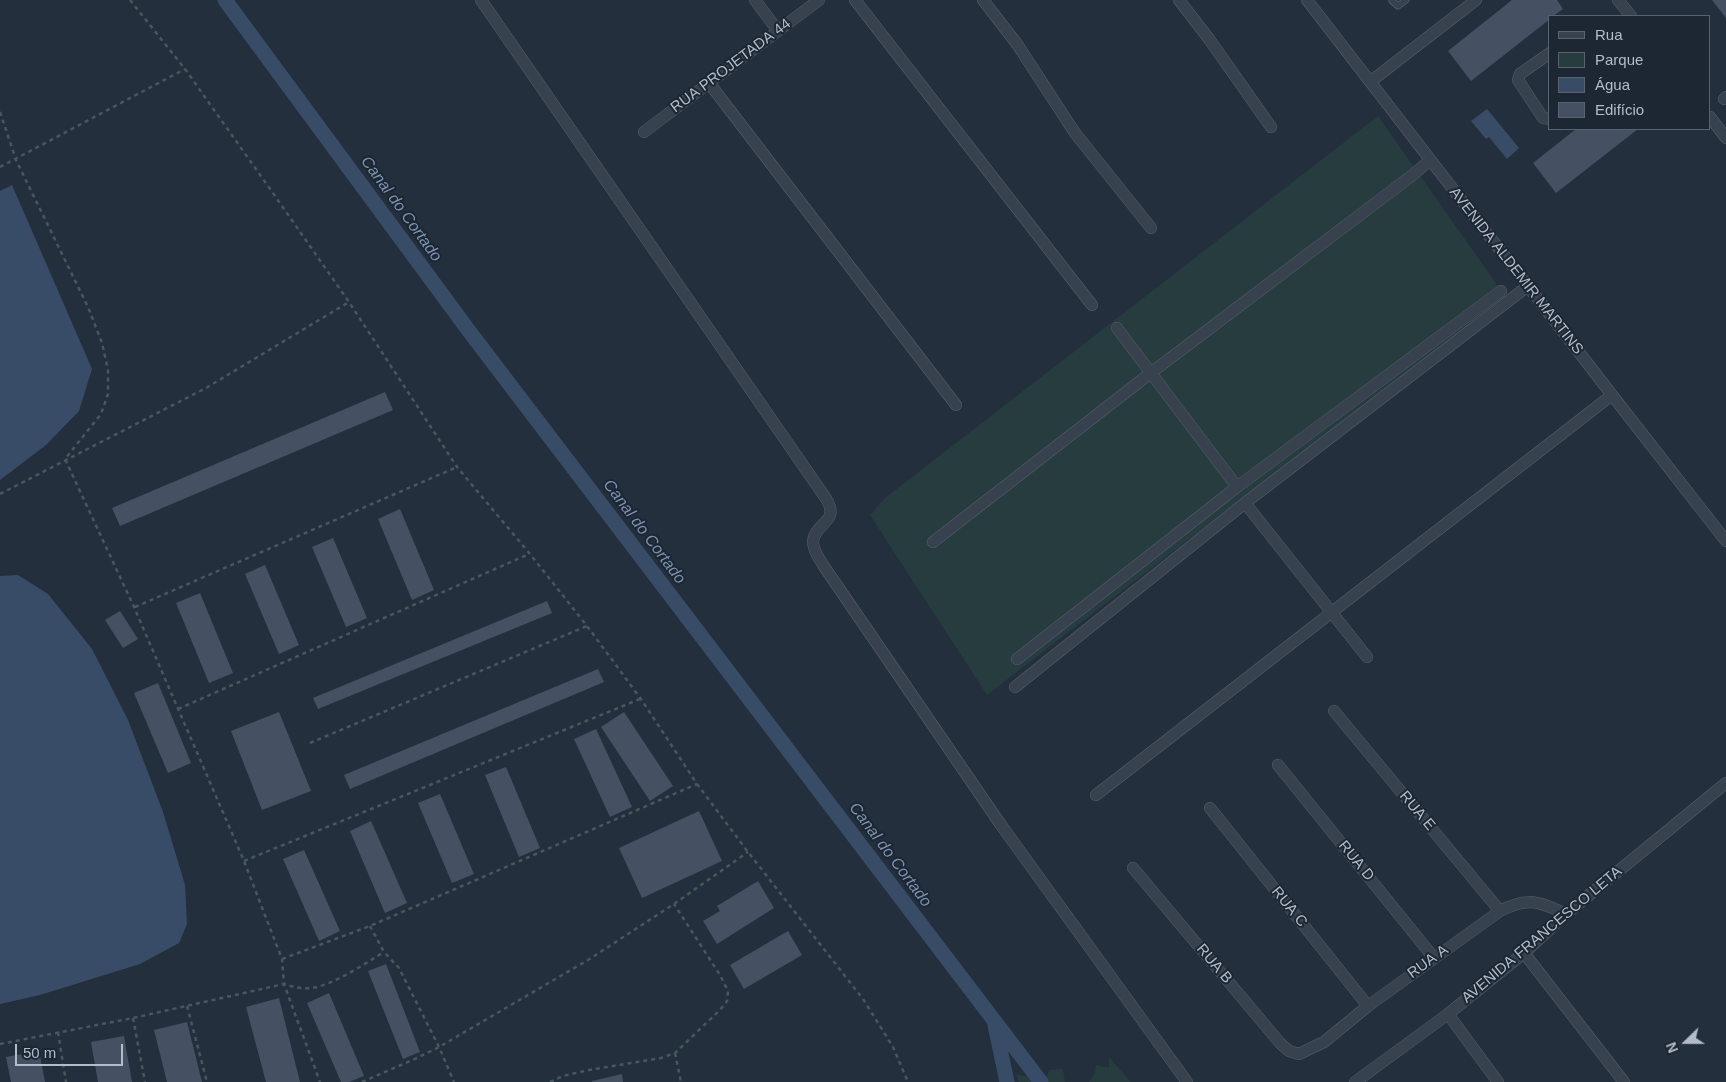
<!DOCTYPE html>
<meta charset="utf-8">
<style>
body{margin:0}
#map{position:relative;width:1726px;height:1082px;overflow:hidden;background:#242f3e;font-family:Arial,sans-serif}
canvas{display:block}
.legend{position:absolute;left:1548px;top:15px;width:162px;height:115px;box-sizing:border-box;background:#1d2633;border:1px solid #59626f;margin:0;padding:6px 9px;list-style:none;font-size:15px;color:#b4bcc9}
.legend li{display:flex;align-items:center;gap:10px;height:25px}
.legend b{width:25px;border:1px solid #59626f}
.north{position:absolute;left:1661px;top:1017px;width:50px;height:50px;-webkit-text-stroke:4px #1d2633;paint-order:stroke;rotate:248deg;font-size:14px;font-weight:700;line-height:20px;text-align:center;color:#b4bcc9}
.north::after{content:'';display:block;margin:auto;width:18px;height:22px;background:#b4bcc9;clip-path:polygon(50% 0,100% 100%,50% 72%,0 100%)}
.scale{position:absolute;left:15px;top:1044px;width:108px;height:22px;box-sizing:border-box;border:2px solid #b4bcc9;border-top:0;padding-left:6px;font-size:15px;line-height:18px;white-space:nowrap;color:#b4bcc9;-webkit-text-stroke:4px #1d2633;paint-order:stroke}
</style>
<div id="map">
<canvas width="1726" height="1082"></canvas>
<ul class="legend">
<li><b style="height:6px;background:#38414e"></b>Rua</li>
<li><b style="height:14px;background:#263c3f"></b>Parque</li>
<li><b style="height:14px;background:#394c67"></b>Água</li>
<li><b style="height:14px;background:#455162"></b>Edifício</li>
</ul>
<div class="north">N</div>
<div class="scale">50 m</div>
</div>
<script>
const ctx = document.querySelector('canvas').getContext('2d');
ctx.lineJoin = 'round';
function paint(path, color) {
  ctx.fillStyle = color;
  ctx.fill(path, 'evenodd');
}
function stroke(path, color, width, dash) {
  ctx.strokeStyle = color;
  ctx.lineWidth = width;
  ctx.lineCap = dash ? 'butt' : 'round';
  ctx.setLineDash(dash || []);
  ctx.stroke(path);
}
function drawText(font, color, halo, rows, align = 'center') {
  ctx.font = font + ' Arial,sans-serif';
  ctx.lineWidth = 4;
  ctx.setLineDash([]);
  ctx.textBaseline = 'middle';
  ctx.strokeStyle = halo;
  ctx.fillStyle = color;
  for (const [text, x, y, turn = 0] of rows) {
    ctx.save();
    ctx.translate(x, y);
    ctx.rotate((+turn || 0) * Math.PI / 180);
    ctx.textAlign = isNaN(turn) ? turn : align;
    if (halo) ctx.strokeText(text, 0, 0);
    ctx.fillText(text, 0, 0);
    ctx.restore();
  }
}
const green = new Path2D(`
 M1378,116L1505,296L987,695L870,515L885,498Z
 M1109,1057L1131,1082H1089L1095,1074L1096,1065L1109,1068Z
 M1063,1069L1065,1082H1019L1016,1074L1046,1081L1049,1070Z`);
const water = new Path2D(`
 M1487,109L1519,148L1507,159L1489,137L1486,139L1471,121Z
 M12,185L92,369L79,411L46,445L0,480V191Z
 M18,575L48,594L92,649L128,720L163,812L185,885L187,924L179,943L140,964L40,995L0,1004V576Z`);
const canal = new Path2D(`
 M225,0L469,331L1041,1082
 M995,1025L1007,1082`);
const building = new Path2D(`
 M1512,0H1557L1563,9L1553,16H1550V19L1471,81L1448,51Z
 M1712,0H1726V18Z
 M1576,129H1638L1556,193L1533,163Z
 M385,392L393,410L120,526L112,508Z
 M400,509L434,590L412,600L378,519Z
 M333,538L367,618L346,627L312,547Z
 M265,565L299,645L279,654L245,574Z
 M200,593L233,673L209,683L176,603Z
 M547,601L552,613L318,709L313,698Z
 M120,611L138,639L123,648L105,620Z
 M598,669L604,682L350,789L344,775Z
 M158,683L191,763L168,773L134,693Z
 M279,712L311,791L262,810L231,731Z
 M624,712L673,786L650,801L601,727Z
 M596,729L632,807L610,817L574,739Z
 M506,767L540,848L519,857L485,775Z
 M440,794L474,874L452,883L418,803Z
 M699,811L722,861L642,898L619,848Z
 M371,821L407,903L385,913L350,831Z
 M304,850L340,931L319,941L283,859Z
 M758,881L774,908L717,944L703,921L720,911L717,906Z
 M788,931L802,955L744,989L730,965Z
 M386,964L420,1052L403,1059L368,971Z
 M329,993L364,1076L349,1082H341L307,1003Z
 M279,998L300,1082H266L246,1007Z
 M187,1022L202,1082H167L154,1030Z
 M124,1036L132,1082H98L91,1042Z
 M39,1051L45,1082H11L6,1057Z
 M622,1074L623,1082H592V1081Z`);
const path = new Path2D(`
 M130,0L185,69L268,186L349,302L457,467L530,554L587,626L641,699L697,784L748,852L863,999L893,1047L908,1082
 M0,112L16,160L88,307L102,343L108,370V394L101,414L65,459L134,607L244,861L282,959L284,984L320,1082
 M0,167L185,69
 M0,494L206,388L349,302
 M135,607L457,467
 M178,709L529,554
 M310,743L587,626
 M244,861L640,699
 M370,926L384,952L399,968L439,1047L454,1082
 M282,959L370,926L697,784
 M187,1006L207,1082
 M133,1018L145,1082
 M58,1032L66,1082
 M0,1044L133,1018L284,984C293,987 302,989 311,988C332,986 366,963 384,952
 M675,1053L681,1082
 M362,1082L417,1058L439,1047L588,960L674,904L748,852
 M550,1082L563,1076L589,1070L661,1058L675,1053L720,1010L727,1001L728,991L720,975L674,904`);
const service = new Path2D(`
 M1392,1L1398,6L1406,0`);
const minor = new Path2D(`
 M481,0L825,497C842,523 815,521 813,542C813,550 819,558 823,565L1001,825L1187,1082
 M755,0L778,31
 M855,0L1092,305
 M983,0L1017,44L1075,133L1151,228
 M1179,0L1209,39L1271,127
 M1307,0L1612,395L1726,541
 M1618,0L1631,16
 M1550,53L1520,74L1518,80L1543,118L1550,119
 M1370,82L1476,0
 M709,83L956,405
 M1724,99L1726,97
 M1710,117L1726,138
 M644,132L819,0
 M1117,328L1237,487
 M1245,503L1367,657
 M933,542L1152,372L1414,174L1430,160
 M1017,659L1237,487L1501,291
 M1015,687L1245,503L1528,286
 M1334,711L1500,911
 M1278,765L1434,958
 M1096,795L1612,395
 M1210,808L1368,1006
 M1133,868L1280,1043L1289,1051L1299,1054L1324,1042L1368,1006L1500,911C1528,896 1540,902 1566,914
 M1524,953L1624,1082
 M1448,1014L1498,1082
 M1355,1082L1448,1014L1524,953L1566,914L1726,783`);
const streetNames = [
 ["RUA PROJETADA 44",731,66,-37],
 ["AVENIDA ALDEMIR MARTINS",1516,271,52],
 ["RUA E",1417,811,50],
 ["RUA D",1356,861,51],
 ["RUA C",1289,907,51],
 ["AVENIDA FRANCESCO LETA",1542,935,-40],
 ["RUA A",1428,962,-36],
 ["RUA B",1214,964,50]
];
const waterNames = [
 ["Canal do Cortado",401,209,54],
 ["Canal do Cortado",644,532,53],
 ["Canal do Cortado",890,855,53]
];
paint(green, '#263c3f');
paint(water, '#394c67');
stroke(canal, '#394c67', 15);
paint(building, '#455162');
stroke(service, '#565f6c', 7);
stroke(minor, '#565f6c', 12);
stroke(path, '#44595c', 2.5, [4, 4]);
stroke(service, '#38414e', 5.5);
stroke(minor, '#38414e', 11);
drawText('15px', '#b4bcc9', '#1d2633', streetNames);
drawText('italic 16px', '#7c92b1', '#1d2633', waterNames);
</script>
